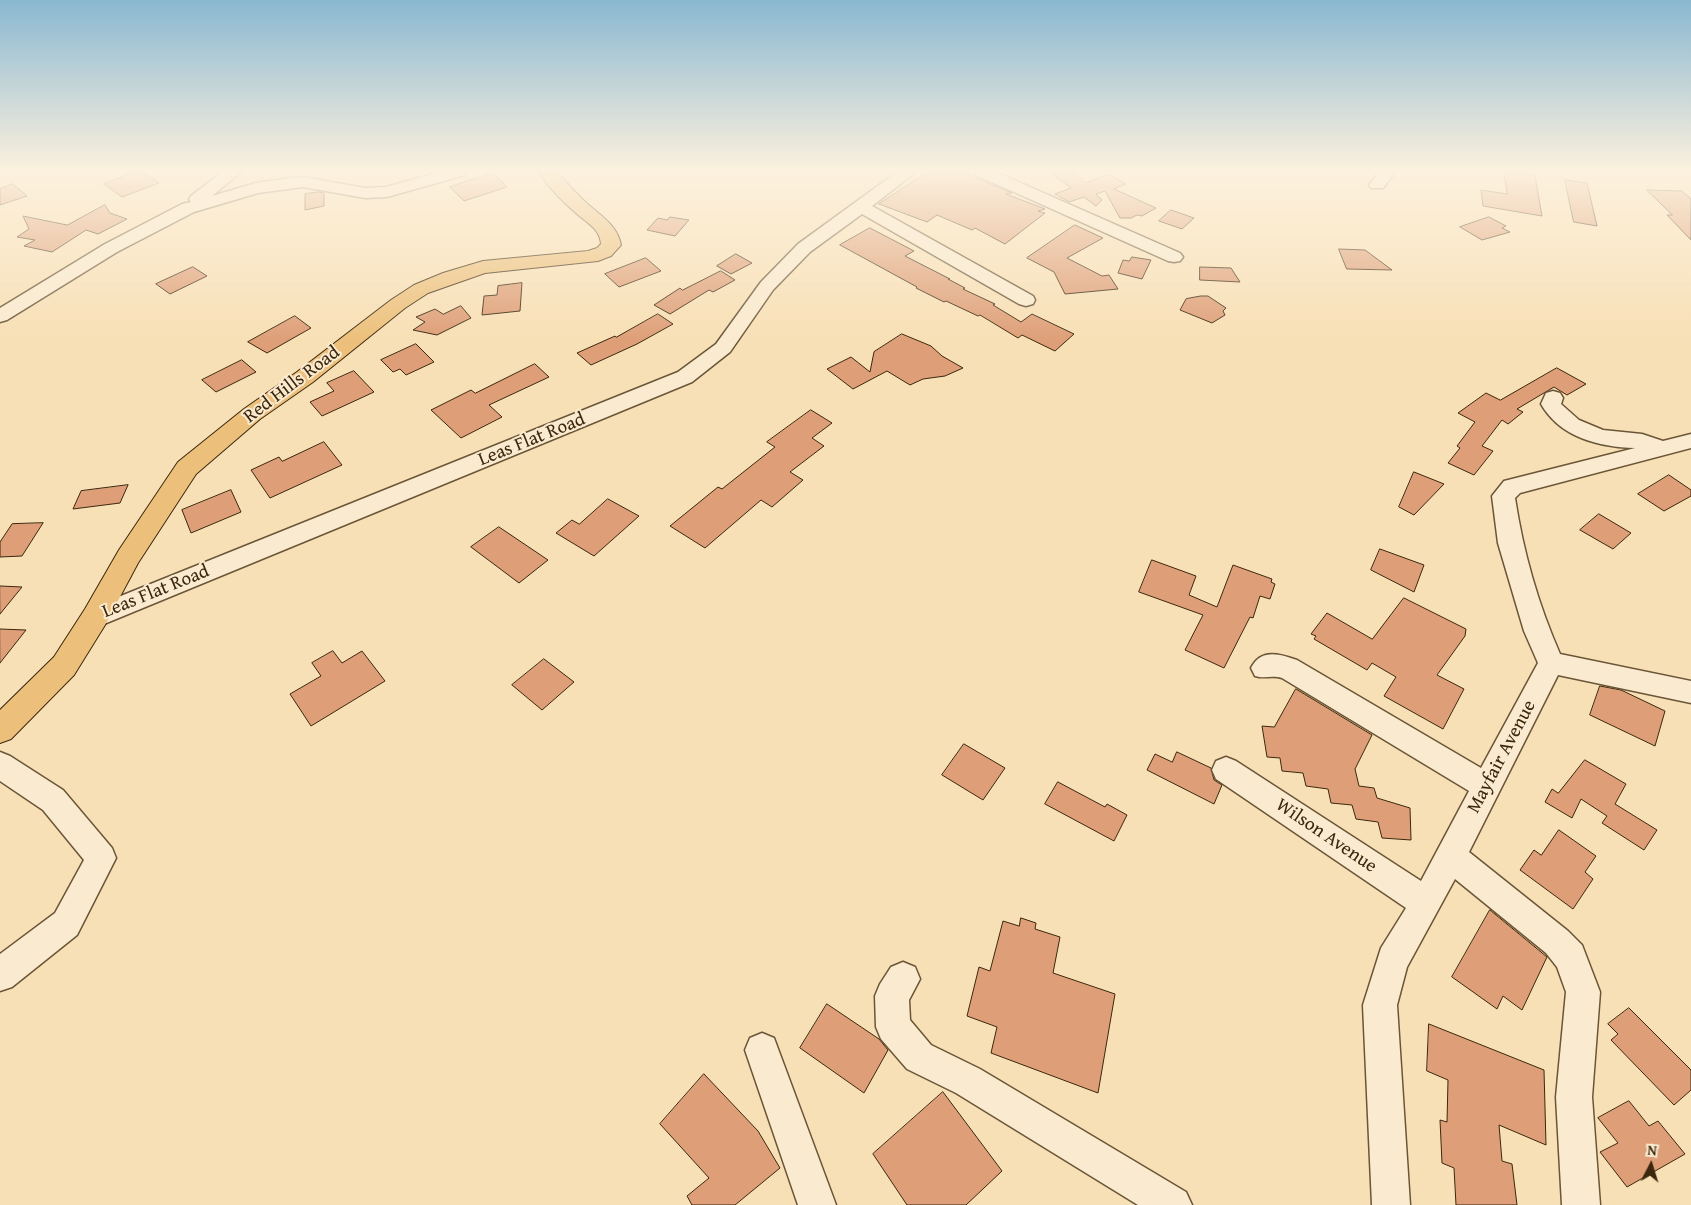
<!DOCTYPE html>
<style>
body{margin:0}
#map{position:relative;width:1691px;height:1205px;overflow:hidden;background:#f8e0b6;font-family:"Gentium Book Plus",serif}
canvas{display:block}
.north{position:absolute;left:1626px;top:1140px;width:50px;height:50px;-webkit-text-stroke:4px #faebd0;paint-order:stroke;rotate:5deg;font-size:14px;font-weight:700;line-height:20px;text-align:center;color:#3b270d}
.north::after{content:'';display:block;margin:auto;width:18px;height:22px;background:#3b270d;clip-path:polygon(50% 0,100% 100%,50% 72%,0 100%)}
</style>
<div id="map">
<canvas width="1691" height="1205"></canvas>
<div class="north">N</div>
</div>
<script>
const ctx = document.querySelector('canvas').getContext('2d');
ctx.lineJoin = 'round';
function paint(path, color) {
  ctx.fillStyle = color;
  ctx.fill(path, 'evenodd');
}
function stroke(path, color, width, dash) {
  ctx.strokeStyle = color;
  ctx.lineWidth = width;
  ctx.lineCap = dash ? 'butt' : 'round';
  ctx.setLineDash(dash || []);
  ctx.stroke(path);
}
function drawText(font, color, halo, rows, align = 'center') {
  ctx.font = font + ' "Gentium Book Plus",serif';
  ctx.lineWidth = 4;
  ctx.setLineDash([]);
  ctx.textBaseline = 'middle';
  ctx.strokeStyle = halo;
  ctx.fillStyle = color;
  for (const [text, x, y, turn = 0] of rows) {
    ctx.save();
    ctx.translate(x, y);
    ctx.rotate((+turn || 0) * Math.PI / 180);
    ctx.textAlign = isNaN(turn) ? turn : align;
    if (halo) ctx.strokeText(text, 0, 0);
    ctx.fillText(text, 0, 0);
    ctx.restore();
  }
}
const building = new Path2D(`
 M135,172H143L159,183L122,197L104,184Z
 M928,172H962L1012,193L1006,194L1045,209L1038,211L1045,213L1005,244L975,228L972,230L937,215L927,222L879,204Z
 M1049,172H1074L1085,183L1109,174L1126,184L1114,189L1156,208L1142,216L1137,215L1131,218H1120L1105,191L1096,194L1102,200L1096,206L1084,197L1069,202L1055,194L1071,188Z
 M1504,172H1525L1535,176L1542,216L1483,206L1481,190L1507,194Z
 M493,173L507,187L464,201L450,187Z
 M1565,180L1587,183L1597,226L1574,222Z
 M13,184L27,196L0,205V189Z
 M1647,190L1682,191L1691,199V240L1667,215H1672Z
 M319,192L324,193V206L305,210V194Z
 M105,205L110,213L127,219L98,234L86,230L52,252L24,246L35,240L17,237L29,229L23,216L67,225Z
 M1171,210L1194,218L1182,229L1159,221Z
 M670,217L689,220L675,236L647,230L658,218L667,220Z
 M1489,217L1506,226L1502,228L1510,232L1482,240L1460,227Z
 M1075,225L1103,238L1067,258L1102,276L1109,275L1118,289L1065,294L1054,272L1027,258Z
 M870,228L914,251L905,256L950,279H948L965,288L963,289L995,304L993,305L1021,322L1032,314L1074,334L1055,351L1022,335L1018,338L980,315L978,316L946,301L944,302L916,288L917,287L840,245Z
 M1339,249L1365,250L1392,270L1347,269Z
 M736,254L752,263L731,274L717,266Z
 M1132,257L1151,260L1142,279L1118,273L1123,260L1129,261Z
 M646,258L661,271L619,287L605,274Z
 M193,267L207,276L170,294L156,284Z
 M1200,267L1231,268L1240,282L1200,280Z
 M721,271L735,280L713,292L709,290L670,314L654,305L680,288L682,290Z
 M522,283L520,311L482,315L484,296L497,295L498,286Z
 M1201,296H1208L1226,308L1223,311L1225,315L1212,323L1180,310L1186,299Z
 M461,306L471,318L437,335L413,330L425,322L416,317L435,309L443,314Z
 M658,314L673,324L637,344L591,365L577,353L615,336L616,337Z
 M295,316L311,328L267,353L248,342Z
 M902,334L931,346L942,356L963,368L945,376L923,379L910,385L887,371L853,389L827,369L851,357L870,372L874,352Z
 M416,344L434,362L406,375L400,369L393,372L381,360Z
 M242,360L256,372L216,392L202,380Z
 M535,364L549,377L489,405L502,417L461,438L431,410L471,390L475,393Z
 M1557,368L1586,384L1567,395L1554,387L1517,409L1523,412L1508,424L1502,420L1482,446L1493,451L1474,475L1448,463L1460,448L1457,446L1475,422L1458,413L1486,393L1500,400Z
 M354,371L374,392L322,416L310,402L334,391L327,383Z
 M811,410L832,423L812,438L824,446L790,472L803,480L772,507L761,500L705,548L670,526L718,487L722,489L775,447L767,442Z
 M324,442L342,465L270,498L251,470L279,457L282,461Z
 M1414,472L1444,484L1414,515L1399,507Z
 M1669,475L1691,490V496L1664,511L1638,494Z
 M128,485L120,503L73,509L81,491Z
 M231,490L241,512L191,533L182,510Z
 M608,499L639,516L594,556L556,533L572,520L579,524Z
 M1599,514L1631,533L1613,549L1580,530Z
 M43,523L22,556L0,557V542L12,524Z
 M499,527L548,560L519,583L471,547Z
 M1380,549L1424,565L1414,592L1371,570Z
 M1152,560L1196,576L1189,595L1217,607L1233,565L1272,579L1271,582L1275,584L1270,599L1260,596L1253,618L1250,617L1224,668L1185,650L1203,615L1139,592Z
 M0,586L22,587L0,614Z
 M1404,598L1466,629L1465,636L1437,675L1464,689L1443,729L1384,696L1396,677L1372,663L1367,670L1314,639L1316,636L1311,634L1327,613L1372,639Z
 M0,629L26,630L0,663Z
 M333,651L342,663L362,651L385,681L311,726L290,694L321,676L312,663Z
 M544,659L574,682L542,710L512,685Z
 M1600,686L1621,690L1665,711L1655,746L1590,715Z
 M1296,689L1372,735L1355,769L1359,786L1374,788L1377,798L1410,808L1411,840L1382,838L1378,822L1356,819L1352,805L1331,803L1328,789L1306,786L1303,773L1282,771L1280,758L1267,757L1262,726L1274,727Z
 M964,744L1005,768L983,800L942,775Z
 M1177,752L1211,768L1214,780L1222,785L1214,804L1147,770L1155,754L1172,762Z
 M1585,760L1626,784L1615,804L1657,830L1644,850L1602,823L1607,816L1581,799L1572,818L1545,802L1552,789L1558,793Z
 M1058,782L1105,807L1107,804L1127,815L1114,841L1045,804Z
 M1559,830L1596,856L1585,872L1593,879L1573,909L1520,870L1534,850L1541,855Z
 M1490,910L1547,957L1522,1010L1503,996L1497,1009L1452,977Z
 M1021,918L1036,923L1035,929L1060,937L1053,973L1115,994L1098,1093L991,1053L997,1027L967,1016L979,967L990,971L1003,921L1019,926Z
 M827,1004L879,1039L888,1050L864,1093L800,1048Z
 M1629,1008L1691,1070V1090L1674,1105L1611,1040L1618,1034L1608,1024Z
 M1429,1024L1544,1070L1546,1145L1499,1125L1502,1161L1512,1164L1517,1205H1456L1454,1168L1442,1163L1440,1120L1447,1122L1448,1080L1427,1071Z
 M704,1074L758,1131L780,1168L735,1205H692L687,1196L709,1178L660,1124Z
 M943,1092L1002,1171L966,1205H907L873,1154Z
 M1629,1101L1649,1126L1658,1121L1685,1154L1627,1187L1600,1152L1618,1143L1598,1118Z`);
const minor = new Path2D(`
 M222,172H241L212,196L256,183L290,178L303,177L365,188L386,187L440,172H467L465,175L387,197L365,198L303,187L258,193L194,212L117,252L7,320L0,322V308L105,244L182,204L191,202L189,199L191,196Z
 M897,172H916L872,206L1033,296L1035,300L1033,304L1026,306L1019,304L862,214L810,252L773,290L730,352L692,382L104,624L95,627L86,624L82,617L86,610L678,372L716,344L761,282L798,244Z
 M974,172H996L1180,253L1183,257L1180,261L1174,262L1168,261L976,175Z
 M1379,172H1395L1383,188H1371L1369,185Z
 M1553,391L1560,393L1563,398L1561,404L1579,420L1603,430L1642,434L1663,441L1691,434V448L1520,493L1515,498C1523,551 1538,604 1560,654L1691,681V703L1558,675L1469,852L1568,931L1582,945L1600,992L1592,1097L1600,1205H1562L1556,1097L1566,992L1557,967L1546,953L1455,879L1407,967L1397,1005L1410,1205H1372L1363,1005L1381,948L1406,908L1216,779L1212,770L1216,761L1226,757L1236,761L1421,881L1469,791L1282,678C1271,675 1265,679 1255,676L1251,668C1261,648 1280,654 1297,660L1481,768L1538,663L1524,631L1498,543L1492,496L1504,481L1635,448C1598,447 1560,437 1541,404L1546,393Z
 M0,752L10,756L63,790L112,848L116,858L77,935L12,987L0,991V954L55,913L84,860L43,810L0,781Z
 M903,962L915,967L920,979L909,1000L910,1020L931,1045L980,1069L1186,1192L1192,1205H1138L956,1093L907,1069L881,1039L876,1027L875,996L880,984L891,967Z
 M762,1033L774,1038L836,1205H798L745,1050L750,1038Z`);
const major = new Path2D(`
 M539,172H557C568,184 578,196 590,206C603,217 618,227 621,245L611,256L598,261L485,273L428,293L405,308L313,382L260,419L196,474L138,563L105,625L74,675L11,739L0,743V710L54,657L85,609L119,550L178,462L244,409L297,372L391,300L414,285L443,273L483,261L588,251L597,248L601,244C600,229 587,223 577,214C563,202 548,187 539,172Z`);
const streetNames = [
 ["Red Hills Road",292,385,-37],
 ["Leas Flat Road",532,440,-22],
 ["Leas Flat Road",156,592,-22],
 ["Mayfair Avenue",1502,757,-62],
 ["Wilson Avenue",1326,836,34]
];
paint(building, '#de9f78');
stroke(building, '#3b270d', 1);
stroke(minor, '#6a5537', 3);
stroke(major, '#3b270d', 2);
paint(minor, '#faebd0');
paint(major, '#ecc07b');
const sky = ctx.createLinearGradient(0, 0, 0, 341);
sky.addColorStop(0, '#8ab8d1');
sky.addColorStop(0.5, '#fcf1de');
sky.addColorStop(1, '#fcf1de00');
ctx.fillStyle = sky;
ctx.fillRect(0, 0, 1691, 341);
drawText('19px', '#3b270d', '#faebd0', streetNames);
</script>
